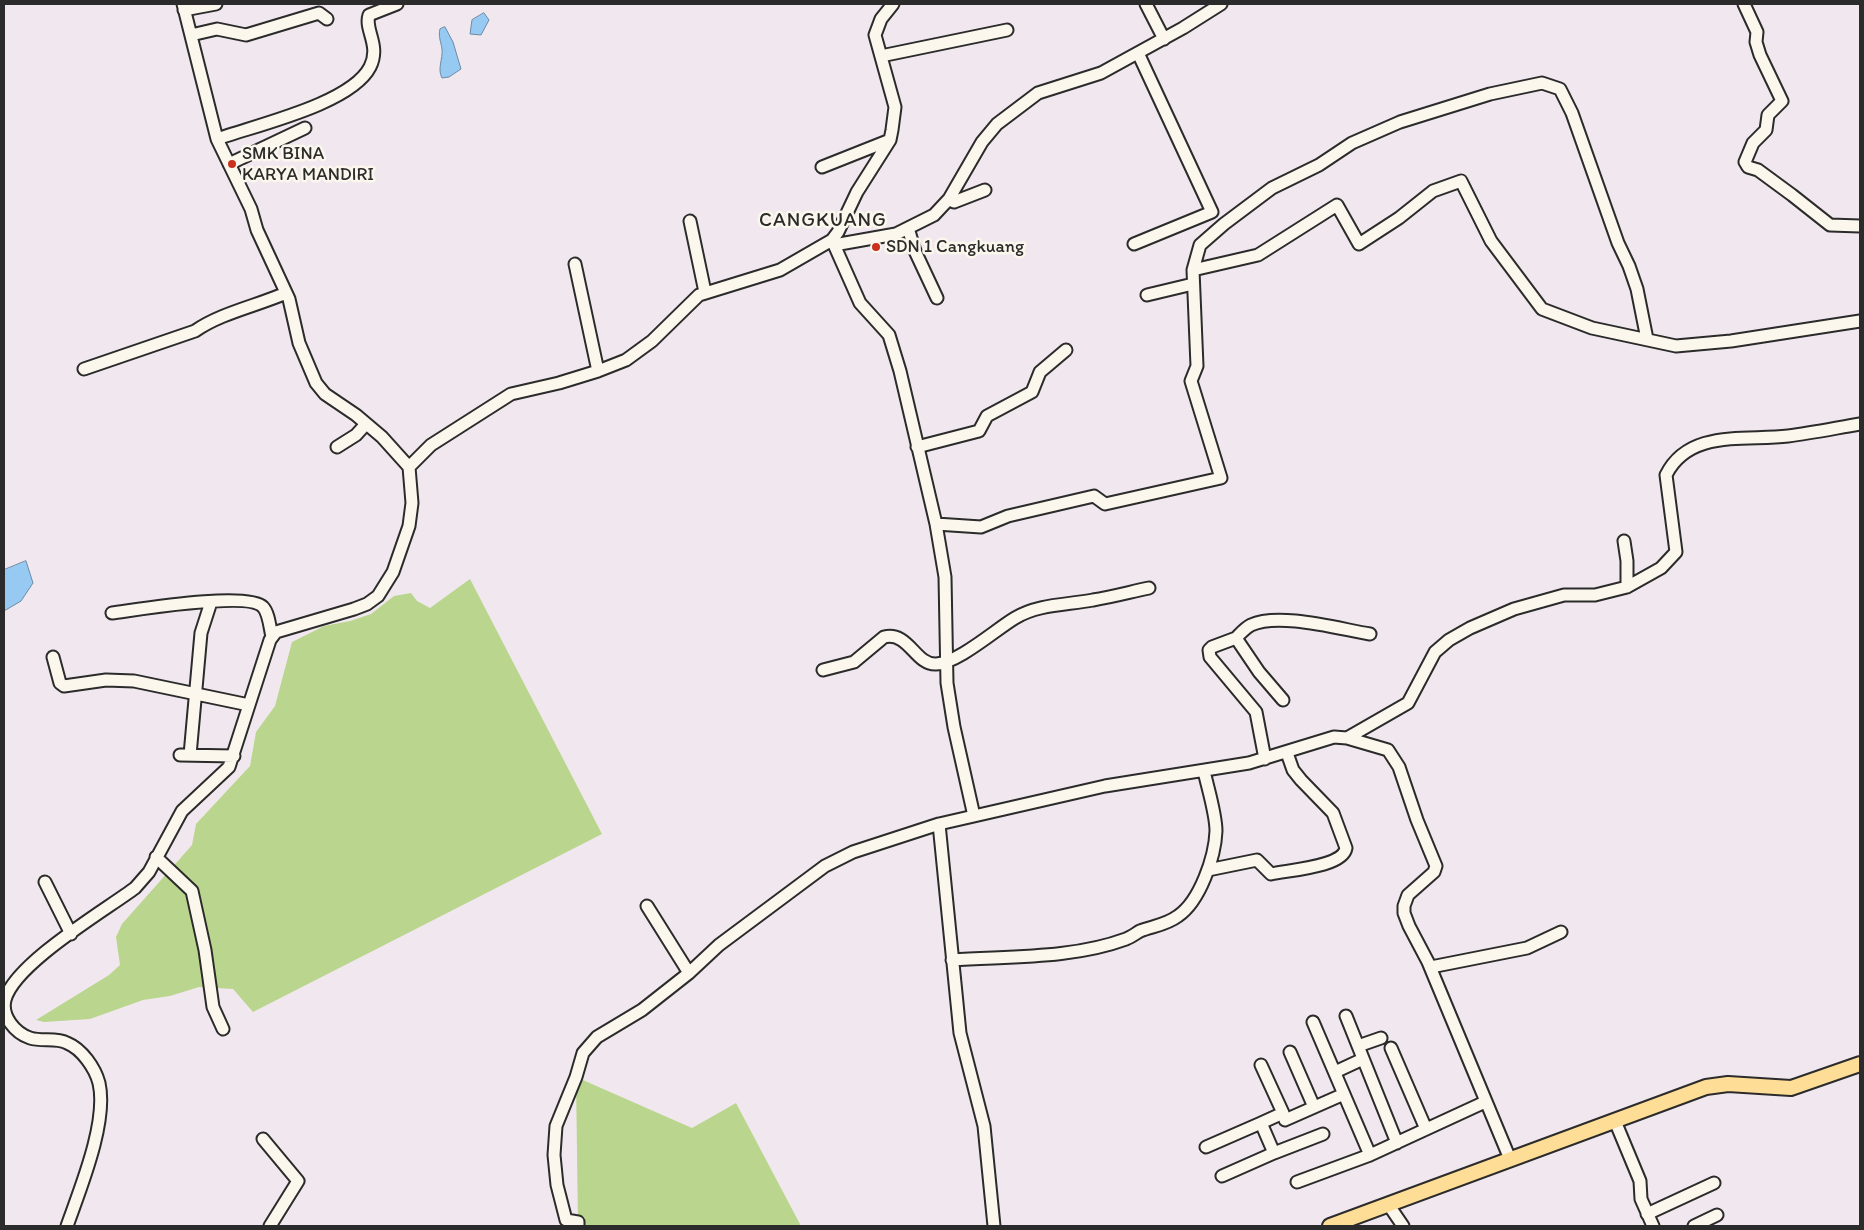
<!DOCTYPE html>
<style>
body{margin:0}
#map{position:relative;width:1864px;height:1230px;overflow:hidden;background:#f1e8ef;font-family:Itim,sans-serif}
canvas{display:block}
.frame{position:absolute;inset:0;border:5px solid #2b2b2b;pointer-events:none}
</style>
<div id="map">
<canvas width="1864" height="1230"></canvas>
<div class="frame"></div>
</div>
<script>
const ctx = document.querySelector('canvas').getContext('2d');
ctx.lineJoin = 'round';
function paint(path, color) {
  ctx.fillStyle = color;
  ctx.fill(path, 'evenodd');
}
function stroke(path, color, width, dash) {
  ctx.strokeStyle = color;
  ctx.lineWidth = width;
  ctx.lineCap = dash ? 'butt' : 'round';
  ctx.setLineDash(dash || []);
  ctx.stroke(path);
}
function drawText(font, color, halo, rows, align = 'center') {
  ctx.font = font + ' Itim,sans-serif';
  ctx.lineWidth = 5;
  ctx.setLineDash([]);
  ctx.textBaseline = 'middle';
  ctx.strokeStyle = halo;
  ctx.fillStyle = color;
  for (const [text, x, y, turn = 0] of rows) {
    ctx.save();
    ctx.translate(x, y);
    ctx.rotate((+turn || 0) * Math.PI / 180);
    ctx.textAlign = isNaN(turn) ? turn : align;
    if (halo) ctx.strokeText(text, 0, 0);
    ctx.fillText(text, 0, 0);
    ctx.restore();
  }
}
const green = new Path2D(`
 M470,579L602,834L253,1012L233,989L199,987L170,996L143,1000L90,1019L44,1022L36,1020L109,975L120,965L116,937L122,924L192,845L196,824L250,766L256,732L275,706L292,642L324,626L350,621L371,614L394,596L411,593L417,601L430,608Z
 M576,1077L692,1128L736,1103L801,1226H578Z`);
const water = new Path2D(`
 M484,13L489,20L481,35L470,34L472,20Z
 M445,27L453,42L461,69L449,77L442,78C437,69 443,59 442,49C441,42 438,36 440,29Z
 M26,561L33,583L21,601L4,611V570Z`);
const minor = new Path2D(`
 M183,4L217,139L251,209L257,230L289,299L299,343L316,383L325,394L356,415L382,437L409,467
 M1146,4L1164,39
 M1744,4L1757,32L1756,42L1760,55L1782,101L1768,115L1766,130L1753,143L1745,162L1748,167L1758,170L1792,195L1830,225L1860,226
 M184,10L216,4
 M191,35L217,29L246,35L319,13L327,19
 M881,56L1007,30
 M217,139C256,125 351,104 370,67C381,45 364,30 369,15L397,4
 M229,164L305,128
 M822,167L890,140
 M949,199L954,202L985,190
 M690,221L705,292
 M908,228L915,251L937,298
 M832,240L860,303L889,335L900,371L936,524L945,577L947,683L954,727L974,816
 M1134,244L1212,212L1138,53
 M834,245L896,234L934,215L949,199L982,142L997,124L1038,93L1101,73L1183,28L1221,4
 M575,264L598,371
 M1193,270L1258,255L1337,205L1359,244L1399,218L1433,191L1461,181L1491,241L1542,309L1592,328L1676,346L1731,341L1860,321
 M1147,295L1193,284
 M84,369L195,331C221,313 256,306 286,293
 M337,447L356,435L366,424
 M917,447L979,431L987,416L1032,392L1040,372L1066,350
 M936,524L981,527L1008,516L1094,496L1105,504L1221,478L1191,381L1197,366L1193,270L1200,245L1224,224L1272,188L1319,165L1352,143L1400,122L1490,94L1542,83L1560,89L1572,113L1618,243L1629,266L1637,289L1647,339
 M1624,541L1627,561V587
 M112,613C136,610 248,591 263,607C269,613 270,629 272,637
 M1236,638C1240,634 1245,628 1251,625C1279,612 1339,629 1370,634
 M53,657L60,683L64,686L106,680L134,681L249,705
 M823,670L854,662L884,637C909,631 915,665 936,664C958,663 995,630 1015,618C1038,604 1067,605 1093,600C1112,597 1130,592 1149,588
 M1347,738L1408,703L1435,652L1449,640L1470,628L1514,609L1564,595H1595L1627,587L1661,568L1676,552L1666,475C1689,429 1745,441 1788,436C1812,433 1836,428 1860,424
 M180,755L234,756
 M190,755L201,633L211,602
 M1265,759L1256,712L1210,657L1209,650L1212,647L1236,638L1259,672L1283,700
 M939,824L960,1033L984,1126L994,1226
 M156,857L192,891L205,950L213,1007L223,1029
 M1208,870L1257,860L1271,874C1289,870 1343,867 1346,848L1333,813L1301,780L1293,770L1287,753
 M45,882L71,934
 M647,906L689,973
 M952,960C1009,956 1072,959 1126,939C1131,937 1135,934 1140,931C1153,926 1166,925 1178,916C1200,901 1215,857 1216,831C1216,814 1208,789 1204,771
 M1431,967L1527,948L1561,932
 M1346,1016L1397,1143
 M1313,1022L1370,1155
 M1358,1046L1381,1038
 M1391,1048L1426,1129
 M1290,1052L1314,1107
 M1261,1065L1283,1113
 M1335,1072L1363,1059
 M1615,1121L1640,1181L1641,1199L1653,1226
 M1261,1123L1283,1113L1285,1120L1344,1094
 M263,1139L298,1181L270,1226
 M1206,1147L1261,1123L1274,1153L1222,1176
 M1274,1153L1323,1134
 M1297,1182L1370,1155L1485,1102
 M1388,1204L1403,1226
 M1647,1214L1714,1183
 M67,1226C80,1189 108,1122 99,1083C95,1068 82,1049 67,1043C56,1037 42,1042 30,1038C15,1033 1,1016 5,1000C14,964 104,911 135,888L149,872L182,811L229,767L270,640L276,632L354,609L367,604L378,596L393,572L409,526L412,503L409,467L431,445L511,394L559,383L598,371L626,360L652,341L699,295L780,270L832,240L838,232L857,192L890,140L892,130L895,107L875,35L881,19L893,4
 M578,1226V1222L566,1220L557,1185L554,1155L556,1126L576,1077L583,1053L597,1037L642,1010L689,973L719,945L825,866L853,852L939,824L1105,786L1249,763L1334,737L1347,738L1388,750L1399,767L1417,820L1436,866L1434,872L1408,895L1404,906V913L1409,926L1428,962L1510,1159
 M1694,1226L1717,1215`);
const major = new Path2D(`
 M1330,1226L1706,1087L1728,1084L1791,1088L1860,1064`);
const markers = [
 [232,164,5,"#c8321e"],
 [876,247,5,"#c8321e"]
];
const poiNames = [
 ["SMK BINA",242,154],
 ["KARYA MANDIRI",242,175],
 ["SDN 1 Cangkuang",886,247]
];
const quarterNames = [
 ["CANGKUANG",823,221]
];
paint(green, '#bad58d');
paint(water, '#96caf3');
stroke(water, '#6b8aa3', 1);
stroke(minor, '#2b2b2b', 15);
stroke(major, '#2b2b2b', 18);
stroke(minor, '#fbf7ec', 11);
stroke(major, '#fedd96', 14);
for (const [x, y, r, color] of markers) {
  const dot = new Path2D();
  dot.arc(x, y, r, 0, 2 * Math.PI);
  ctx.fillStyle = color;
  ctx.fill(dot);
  stroke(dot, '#fbf7ec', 2);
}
drawText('18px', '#2b2b2b', '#fbf7ec', poiNames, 'left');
ctx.letterSpacing = '1px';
drawText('20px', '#2b2b2b', '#fbf7ec', quarterNames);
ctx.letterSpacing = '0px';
</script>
